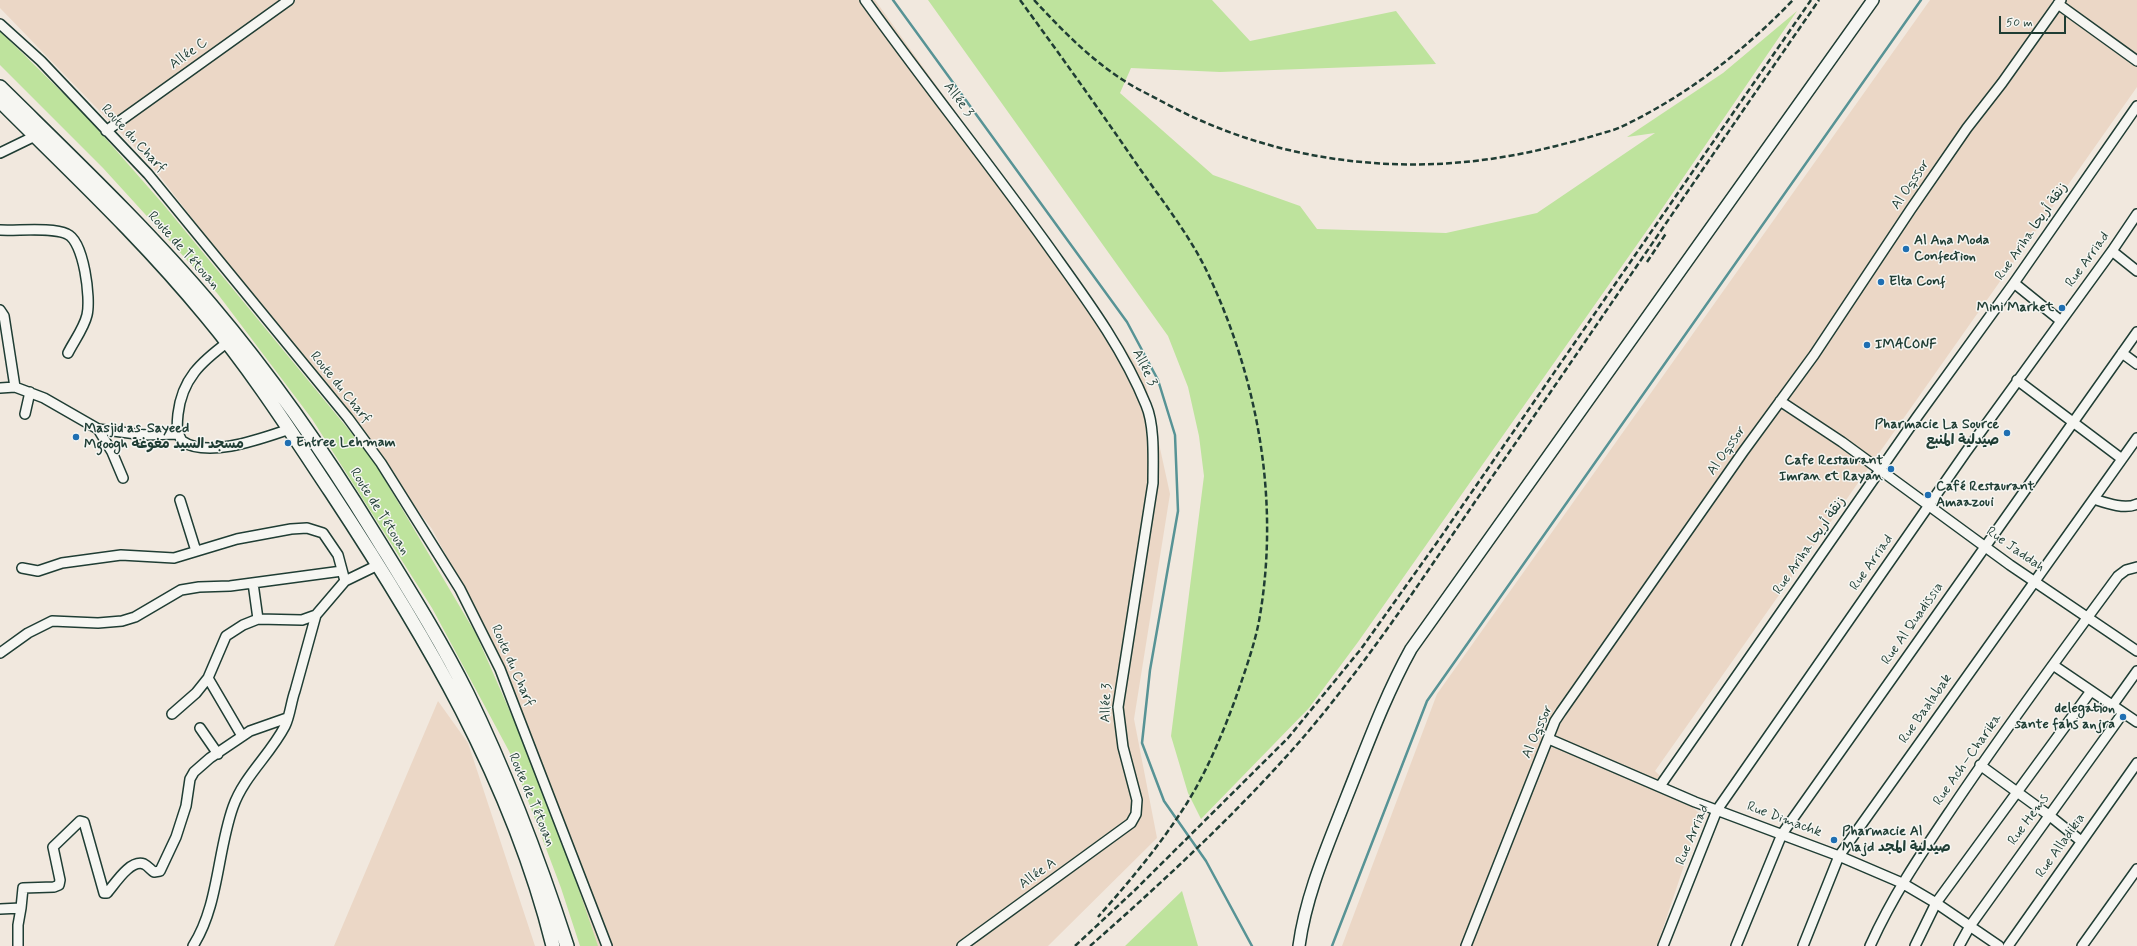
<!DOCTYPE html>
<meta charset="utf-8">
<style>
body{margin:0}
#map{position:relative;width:2137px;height:946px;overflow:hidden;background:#f1e8de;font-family:Mynerve,sans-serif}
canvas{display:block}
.scale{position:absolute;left:1999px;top:16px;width:67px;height:18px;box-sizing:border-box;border:2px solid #1f3d34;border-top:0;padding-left:5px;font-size:12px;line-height:14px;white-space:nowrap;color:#1f3d34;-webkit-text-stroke:3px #f6f6f2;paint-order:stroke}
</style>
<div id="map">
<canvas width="2137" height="946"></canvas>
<div class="scale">50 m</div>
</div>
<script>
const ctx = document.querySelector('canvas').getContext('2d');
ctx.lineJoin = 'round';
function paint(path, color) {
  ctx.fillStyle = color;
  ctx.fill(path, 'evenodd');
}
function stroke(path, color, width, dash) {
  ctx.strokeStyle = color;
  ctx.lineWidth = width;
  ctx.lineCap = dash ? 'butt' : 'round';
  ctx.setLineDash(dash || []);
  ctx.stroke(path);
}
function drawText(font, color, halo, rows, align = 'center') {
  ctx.font = font + ' Mynerve,"Playpen Sans Arabic",sans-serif';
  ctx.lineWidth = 3;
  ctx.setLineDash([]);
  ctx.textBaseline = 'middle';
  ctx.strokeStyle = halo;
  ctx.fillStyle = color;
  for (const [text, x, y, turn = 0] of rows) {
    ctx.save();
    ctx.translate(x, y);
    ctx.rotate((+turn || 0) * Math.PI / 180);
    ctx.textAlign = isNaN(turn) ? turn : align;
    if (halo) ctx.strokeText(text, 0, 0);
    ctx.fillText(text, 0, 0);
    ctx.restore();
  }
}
const built = new Path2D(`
 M0,0H875L1144,375L1170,494L1134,719L1157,838L1048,946H587L509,675L432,529L148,161L0,8Z
 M1930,0H2137V87L1655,771L1701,815L1657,946H1342L1437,694Z
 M438,701L468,743L535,946H334Z`);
const green = new Path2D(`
 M928,0H1212L1250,41L1396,11L1436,64L1220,72L1131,68L1120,93L1213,175L1300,206L1317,229L1446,233L1537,213L1655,133L1627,137L1723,73L1797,11L1655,219L1358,642L1309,708L1201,819L1188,793L1171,736L1204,476L1199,436L1188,387L1168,336Z
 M0,31L86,116L163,204L372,458L476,634L522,739L575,878L598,946H580L561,888L510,753L432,608L312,419L217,293L103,168L0,65Z
 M1182,891L1198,946H1125Z`);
const stream = new Path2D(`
 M893,0L1127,322L1158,380L1175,435L1178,511L1150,670L1142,743L1164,801L1206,861L1252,946
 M1332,946L1427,701L1921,0`);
const minor = new Path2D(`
 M865,0C924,82 987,161 1046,243C1083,295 1122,346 1146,405C1155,426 1153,460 1153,483L1118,707L1123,747L1137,800L1136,814L1131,823L962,946
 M2058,4L2137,61
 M0,24L41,61L148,174L348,418L381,463L460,589L500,669L607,946
 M106,131L289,0
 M0,153L35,136
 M0,230C18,231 52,227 67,234C84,241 91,299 87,315C84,328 74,341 68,353
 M2112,251L2137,271
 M2014,283L2061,321
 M0,310L4,316L15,387L0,388
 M228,342C201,362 182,379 178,414C177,424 176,432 182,441C208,459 263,438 290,429
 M2122,353L2137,364
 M2017,380L2122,459
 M15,387L44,398L98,429L112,452L123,478
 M1780,401L1842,442L2010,565L2137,651
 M25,414L30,392
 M98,429L144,435L178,434
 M2094,499C2106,503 2125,510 2137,504
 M180,500L196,551
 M22,568L38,571L62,563L121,555L174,558L237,539L291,529L307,528L323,533L338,555L345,581L378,565
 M253,583L258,619
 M0,653L28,633L52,621L98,623L122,621L135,617L181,590L199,587L230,586L342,571
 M2053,665L2137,722
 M208,678L242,736
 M2112,706L2137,671
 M172,714L196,693L208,678L226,636L243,625L258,619L302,620L316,615L345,581
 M200,728L218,754
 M1549,739L1695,802L1839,856L1902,883L1936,903L1999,946
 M1980,765L2050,816L2081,841
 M1660,786L1917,417L2014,283L2137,106
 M21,908L23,888L54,887L59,885L60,880L53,847L80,821L84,822L104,893H107C115,884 130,859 144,864C148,866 151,870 154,872L160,871L176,837L186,806L190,779L194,772L210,758L250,731L287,718
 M0,909L21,908L18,925V946
 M193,946C219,905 217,852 233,807C244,776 270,755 285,726C290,716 291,702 295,691C302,666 309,640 316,615
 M1466,946L1555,721L1561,712L1743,452L1814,355L1911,209L1967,128L2002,83L2061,0
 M1663,946L1717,810L1966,452L2112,251L2137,214
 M1736,946L1782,834L2137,332
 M1803,946L1839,856L2137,438
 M1870,946C1893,895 1921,854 1952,808C2005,729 2062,652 2118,576L2126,570L2137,567
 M1915,946L1936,903L2091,691
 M1959,946L1970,926L2123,713
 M2008,946L2137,763
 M2082,946L2137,869`);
const major = new Path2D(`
 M1299,946C1306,894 1328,845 1347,796C1367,746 1385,696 1411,649L1873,0`);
const highway = new Path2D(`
 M0,87C72,158 146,228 211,305C272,377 326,455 375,535C407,587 440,639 467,693C507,775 539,860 567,946
 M0,101C70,171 143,239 206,316C252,371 291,432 331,492C424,633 512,780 553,946`);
const rail = new Path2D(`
 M1020,0C1061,56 1101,112 1140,169C1164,203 1193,240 1210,278C1259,384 1280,504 1259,621C1254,647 1244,674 1235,700C1222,735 1207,771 1187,803C1161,844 1130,881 1098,917
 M1034,0C1061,29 1089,58 1123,80C1135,88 1148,94 1161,101C1267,159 1390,177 1509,156C1538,151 1565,144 1593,136C1602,133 1612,131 1621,127C1686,96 1743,52 1793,0
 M1647,262L1667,232
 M1075,946L1135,890L1288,738L1361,649L1438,541L1811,0
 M1090,946C1163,882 1238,812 1301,740C1374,655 1435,559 1499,467C1606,312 1712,155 1819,0`);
const markers = [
 [1906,249,4,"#1f6fb2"],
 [1881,282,4,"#1f6fb2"],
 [2062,308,4,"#1f6fb2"],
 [1867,345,4,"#1f6fb2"],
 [2007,433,4,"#1f6fb2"],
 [76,437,4,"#1f6fb2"],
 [288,443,4,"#1f6fb2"],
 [1891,469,4,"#1f6fb2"],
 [1928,495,4,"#1f6fb2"],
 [2123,717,4,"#1f6fb2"],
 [1834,840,4,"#1f6fb2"]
];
const streetNames = [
 ["Allée C",189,54,-36],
 ["Allée 3",958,100,53],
 ["Route du Charf",133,139,47],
 ["Al Oqssor",1911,185,-56],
 ["Rue Ariha زنقة أريحا",2032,232,-55],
 ["Route de Tétouan",183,251,48],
 ["Rue Arriad",2088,260,-54],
 ["Allée 3",1144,368,64],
 ["Route du Charf",340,388,51],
 ["Al Oqssor",1727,451,-55],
 ["Route de Tétouan",379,512,58],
 ["Rue Ariha زنقة أريحا",1810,546,-55],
 ["Rue Jaddah",2015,550,35],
 ["Rue Arriad",1872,563,-55],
 ["Rue Al Quadissia",1913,624,-55],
 ["Route du Charf",512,666,66],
 ["Allée 3",1107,703,-88],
 ["Rue Baalabak",1926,709,-55],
 ["Al Oqssor",1538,732,-66],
 ["Rue Ach–Charika",1968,760,-55],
 ["Route de Tétouan",531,800,67],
 ["Rue Dimachk",1784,820,20],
 ["Rue Hems",2029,820,-54],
 ["Rue Arriad",1693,835,-67],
 ["Rue Alladikia",2061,846,-55],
 ["Allée A",1038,874,-36]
];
const poiNames = [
 ["Al Ana Moda",1914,241],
 ["Confection",1914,257],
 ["Elta Conf",1889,282],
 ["Mini Market",2054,308,"right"],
 ["IMACONF",1875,345],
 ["Pharmacie La Source",1999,425,"right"],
 ["صيدلية المنبع",1999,441,"right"],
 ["Masjid as-Sayeed",84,429],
 ["Mgoogh مسجد السيد مغوغة",84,445],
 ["Entree Lehmam",296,443],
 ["Cafe Restaurant",1883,461,"right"],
 ["Imran et Rayan",1883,477,"right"],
 ["Café Restaurant",1936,487],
 ["Amaazoui",1936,503],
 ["delegation",2115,709,"right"],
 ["sante fahs anjra",2115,725,"right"],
 ["Pharmacie Al",1842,832],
 ["Majd صيدلية المجد",1842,848]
];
paint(built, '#ebd7c6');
paint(green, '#bee39d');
stroke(stream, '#579395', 2.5);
stroke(minor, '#1f3d34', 12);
stroke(major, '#1f3d34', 14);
stroke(highway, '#1f3d34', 16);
stroke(minor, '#f6f6f2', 9);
stroke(major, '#f6f6f2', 11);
stroke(highway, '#f6f6f2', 13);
stroke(rail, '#1f3d34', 2.5, [6, 3]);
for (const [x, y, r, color] of markers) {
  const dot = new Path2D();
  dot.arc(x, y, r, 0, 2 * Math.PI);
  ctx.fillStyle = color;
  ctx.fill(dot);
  stroke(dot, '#f6f6f2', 1.5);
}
drawText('14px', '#1f3d34', '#f6f6f2', streetNames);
drawText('bold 14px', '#1f3d34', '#f6f6f2', poiNames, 'left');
</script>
